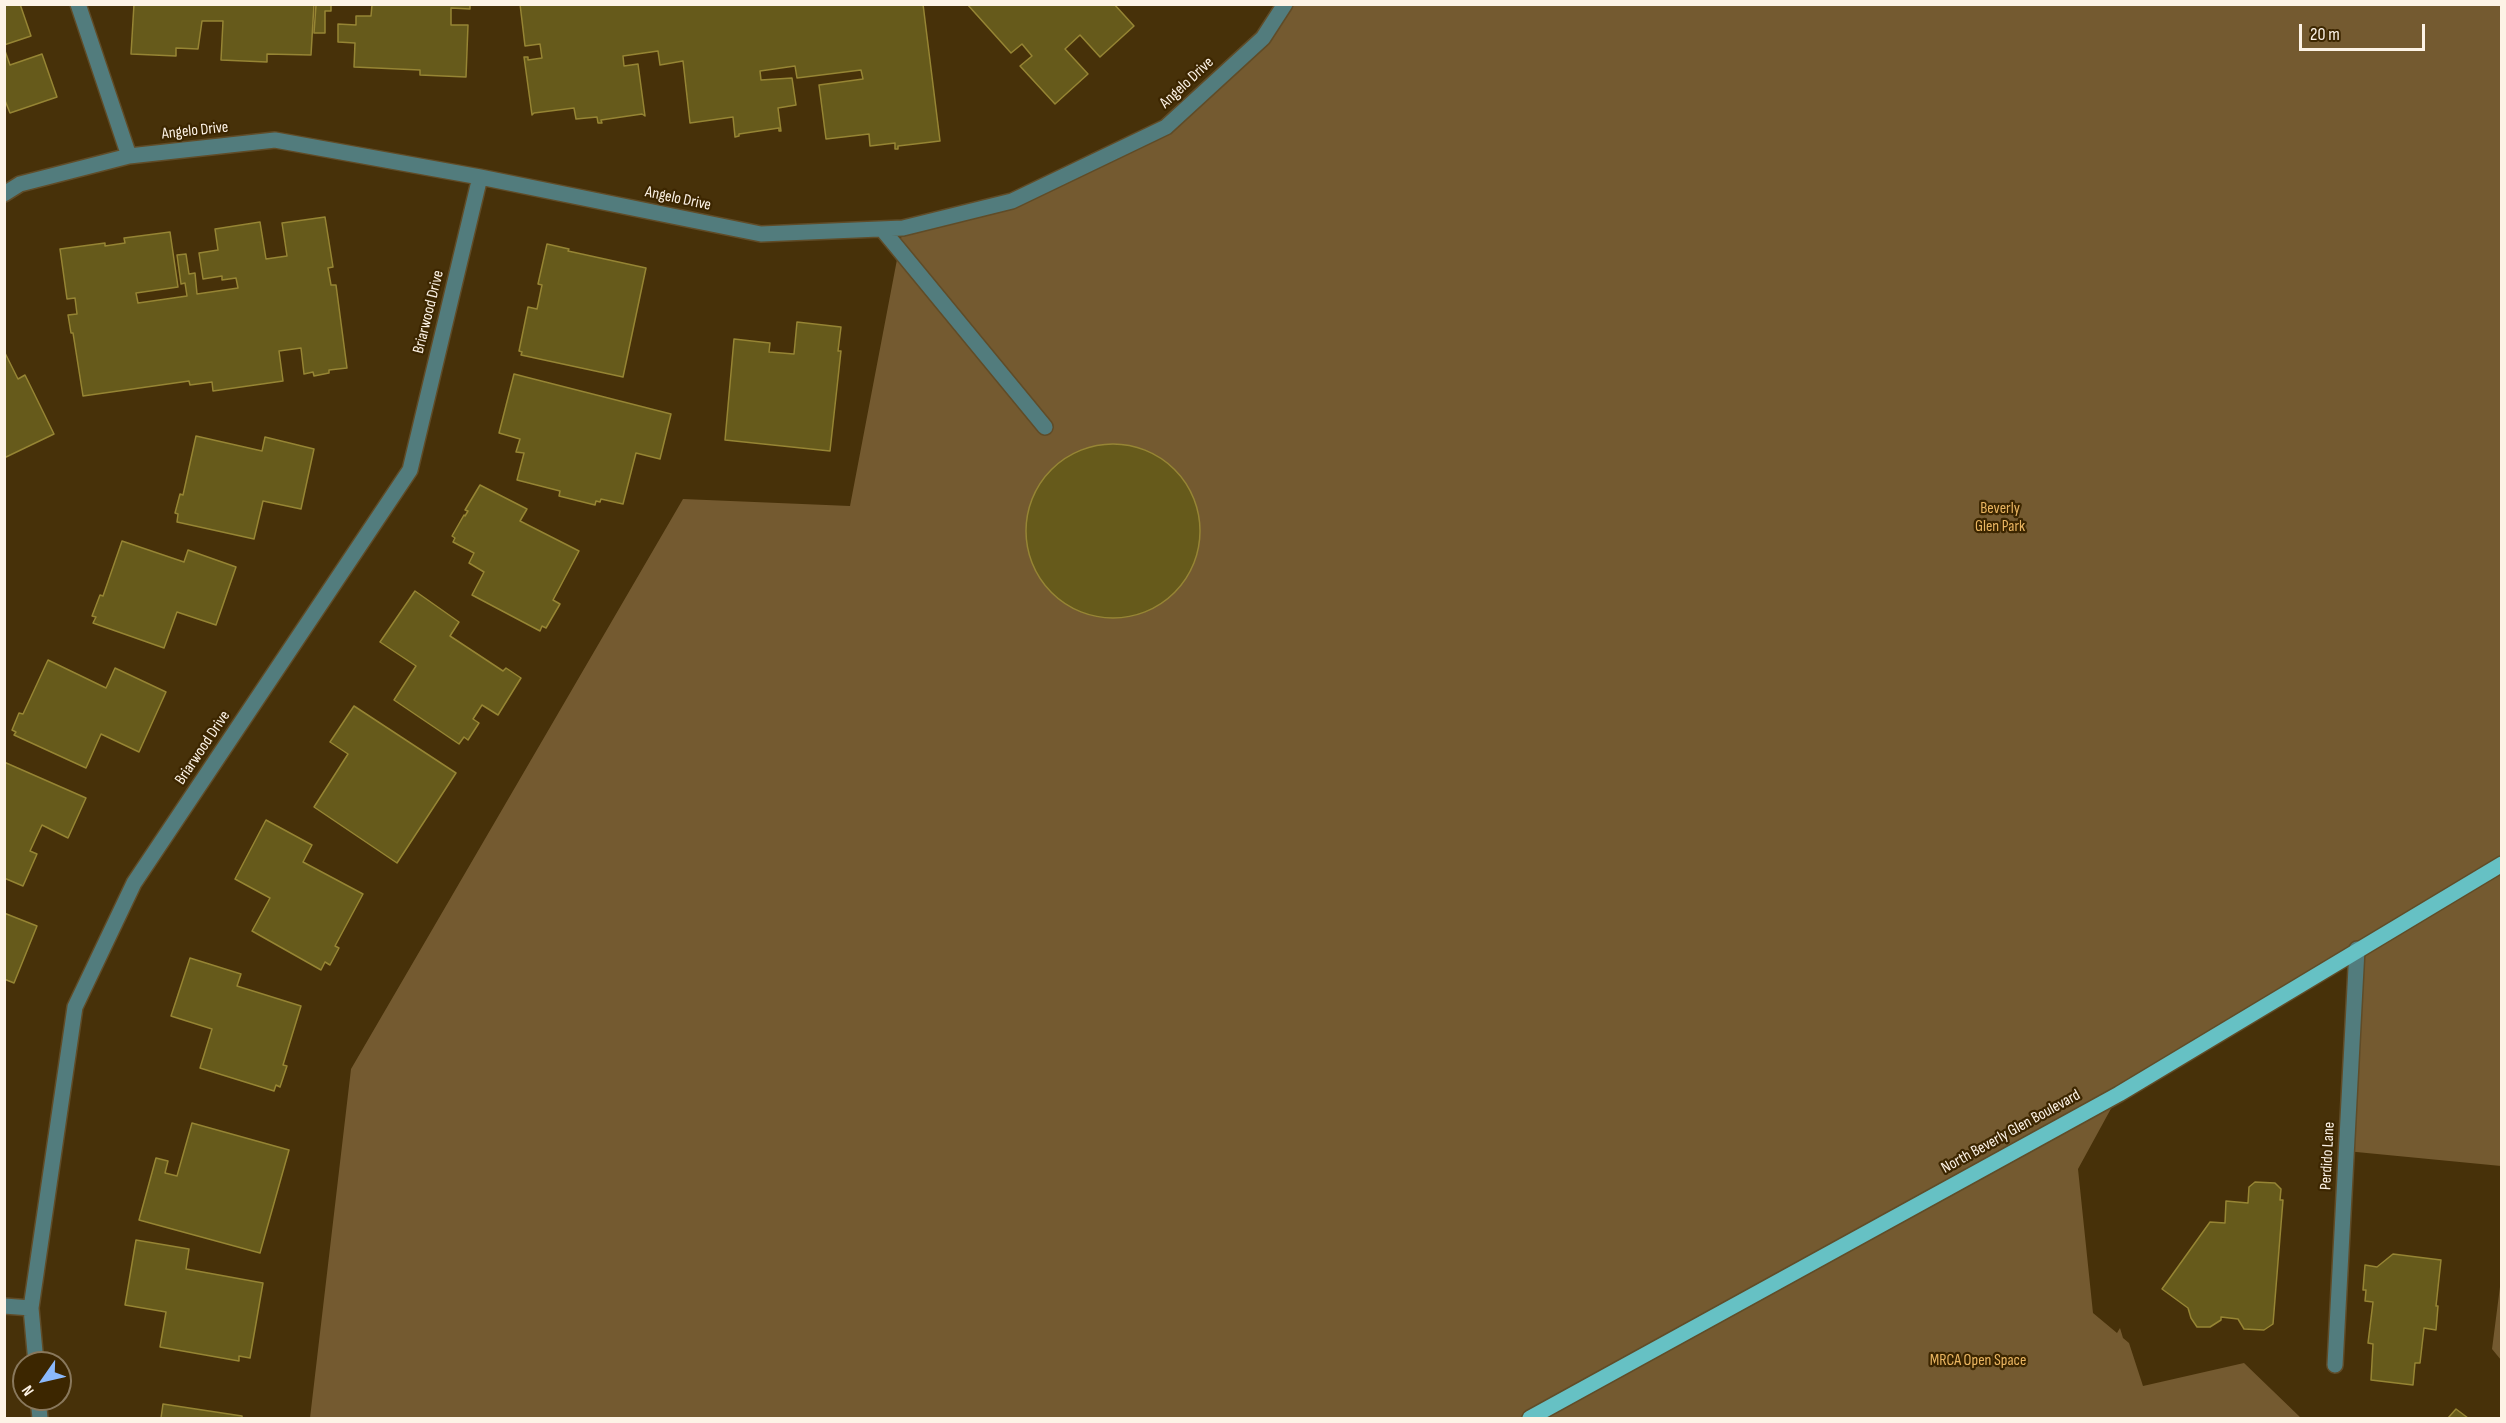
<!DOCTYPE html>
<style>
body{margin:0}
#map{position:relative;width:2506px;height:1423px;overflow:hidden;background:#473109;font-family:"Sofia Sans Condensed",sans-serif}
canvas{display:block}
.frame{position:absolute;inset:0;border:6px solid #fdf3e6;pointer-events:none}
.north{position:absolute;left:12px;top:1351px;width:60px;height:60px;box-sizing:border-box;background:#3c2600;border:2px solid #89785c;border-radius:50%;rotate:236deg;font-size:16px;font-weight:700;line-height:24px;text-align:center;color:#fdf3e6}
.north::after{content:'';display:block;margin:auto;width:21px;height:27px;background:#8bb9fc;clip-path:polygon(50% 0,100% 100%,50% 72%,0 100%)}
.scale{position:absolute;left:2299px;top:24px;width:126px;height:27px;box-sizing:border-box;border:3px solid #fdf3e6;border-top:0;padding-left:8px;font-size:18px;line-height:21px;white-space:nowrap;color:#fdf3e6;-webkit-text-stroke:4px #3c2600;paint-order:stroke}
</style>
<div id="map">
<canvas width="2506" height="1423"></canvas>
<div class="frame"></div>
<div class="north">N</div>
<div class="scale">20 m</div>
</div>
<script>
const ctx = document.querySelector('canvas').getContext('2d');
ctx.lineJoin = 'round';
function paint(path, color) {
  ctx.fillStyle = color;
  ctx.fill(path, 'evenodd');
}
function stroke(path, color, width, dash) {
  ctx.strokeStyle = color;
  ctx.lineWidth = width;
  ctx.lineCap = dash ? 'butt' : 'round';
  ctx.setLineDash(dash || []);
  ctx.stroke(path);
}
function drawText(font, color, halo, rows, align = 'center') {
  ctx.font = font + ' "Sofia Sans Condensed",sans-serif';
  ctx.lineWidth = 4.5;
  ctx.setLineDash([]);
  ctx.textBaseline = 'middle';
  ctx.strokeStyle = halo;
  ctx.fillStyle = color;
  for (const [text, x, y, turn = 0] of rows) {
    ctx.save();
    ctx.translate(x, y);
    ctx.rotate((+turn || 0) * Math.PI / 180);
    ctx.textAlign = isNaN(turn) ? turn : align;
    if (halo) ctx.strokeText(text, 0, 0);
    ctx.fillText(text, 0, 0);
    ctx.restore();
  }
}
const green = new Path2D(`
 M1285,5H2501V1166L2346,1151L2357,950L2119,1094L2078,1169L2093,1313L2117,1333L2120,1328L2123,1338L2129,1343L2143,1386L2244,1363L2301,1418H310L351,1069L683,499L850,506L903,228L1012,201L1166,127L1263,38Z
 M2501,1279V1360L2492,1349Z`);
const building = new Path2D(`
 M4,4H20L31,36L4,45Z
 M134,4H314L311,55L267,54V62L221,60L223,21H202L198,49L176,48V56L131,54Z
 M331,4V11H325V33H314L316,5Z
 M369,4H470V9L451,8V25H468L466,77L420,75V70L354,67L355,43L338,42V24L356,25V16H371L372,5Z
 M520,4H923L940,141L898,146V149H895V143L870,146L869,134L826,139L819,85L863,79L861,70L797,78L795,66L760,71L761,80L792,78L796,105L778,108L781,131H779V128L739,134V136L735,137L733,117L690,123L683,61L660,65L658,51L623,56L624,66L638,64L645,116L642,114L601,120L602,123H598L597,117L576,119L574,108L534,113L532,115L524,57H528V60L542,58L540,44L525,46Z
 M967,4H1114L1134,26L1100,57L1080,35L1065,49L1088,74L1055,104L1020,66L1032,56L1022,44L1011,53Z
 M4,48L10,65L42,54L57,97L10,113L4,98Z
 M325,217L333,267L328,268L331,285H336L347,368L329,370V373L314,376L313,372L304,374L301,348L279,351L283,381L213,391L212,382L190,385L189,381L83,396L73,333H71L68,315L77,314L75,298L67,299L60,249L105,243V246L125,243L124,238L170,232L178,287L136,293L138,303L187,296L185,283L181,284L177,255L186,254L189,274L195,273L197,294L238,288L236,278L222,280V276L203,279L199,253L218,250L215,229L260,222L266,259L287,256L282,223Z
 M547,244L569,249L568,251L646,268L623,377L521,355L522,352L519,351L528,307L537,309L542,285L538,284Z
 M797,322L841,327L838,351H841L830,451L725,440L734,339L770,343L769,352L794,354Z
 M4,351L18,379L25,375L54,434L4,458Z
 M514,374L671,414L660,459L636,453L623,504L601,499L600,502L596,501L595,505L559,496L560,491L517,480L524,453L516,452L520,439L499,433Z
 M196,436L262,451L265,437L314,449L301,509L263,501L254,539L177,522L178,514L175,513L180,494L183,495Z
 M1026 531a87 87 0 1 1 174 0a87 87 0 1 1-174 0Z
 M480,485L527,509L520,521L579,551L553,600L560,604L546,628L542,626L540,631L472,595L484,572L469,563L474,553L453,542L455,538L452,536L464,515L465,516L468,511L465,510Z
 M122,541L184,562L188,550L236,567L216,625L177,612L164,648L93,623L96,617L92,616L100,595L103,596Z
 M415,591L459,622L450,636L503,671L506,668L521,678L498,715L482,705L473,719L479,723L468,740L464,737L459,744L394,700L416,666L380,642Z
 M48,660L106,688L115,668L166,692L139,752L101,734L86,768L14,735L16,732L12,730L19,713L23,714Z
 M354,706L456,773L397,863L314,807L348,754L330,742Z
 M4,762L86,798L68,838L42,825L30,851L37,854L23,886L4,878Z
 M266,820L312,845L303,862L363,894L335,946L339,948L330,965L325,962L321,970L252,931L270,898L235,879Z
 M4,913L37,926L14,983L4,979Z
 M190,958L241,974L237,986L301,1006L283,1065L287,1066L280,1087L276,1085L274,1091L200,1068L212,1029L171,1016Z
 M192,1123L289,1150L260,1253L139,1220L156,1158L168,1161L165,1173L177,1176Z
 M2255,1182L2275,1183L2281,1189L2280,1200H2283L2273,1324L2264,1330L2244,1329L2238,1319L2221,1317V1320L2210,1327H2197L2191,1318L2188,1308L2162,1289L2210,1222L2225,1223L2226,1201L2248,1203L2249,1187Z
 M136,1240L189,1249L186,1269L263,1283L250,1358L239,1356V1361L160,1347L166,1312L125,1305Z
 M2393,1254L2441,1260L2436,1306H2438L2436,1330L2424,1328L2420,1363H2415L2413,1385L2371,1380L2373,1344L2368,1343L2373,1302L2365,1301L2366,1290H2363L2365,1265L2377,1267Z
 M163,1404L242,1416V1418H161Z
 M2456,1409L2468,1418H2448Z`);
const minor = new Path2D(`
 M78,4L129,156
 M4,194L20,184L129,156L275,140L480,177L761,234L903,228L1012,201L1166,127L1263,38L1285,4
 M882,229L1045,427
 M4,1306L31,1308
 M36,1363L31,1308L75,1007L134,883L410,470L480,177
 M2335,1365L2357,949
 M38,1399L40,1418`);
const major = new Path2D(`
 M1530,1418L2119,1094L2502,864`);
const streetNames = [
 ["Angelo Drive",1187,83,-43],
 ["Angelo Drive",195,131,-6],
 ["Angelo Drive",678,199,12],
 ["Briarwood Drive",429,312,-76],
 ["Briarwood Drive",203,748,-56],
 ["North Beverly Glen Boulevard",2011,1132,-29],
 ["Perdido Lane",2328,1156,-87]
];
const parkNames = [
 ["Beverly",2000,509],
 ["Glen Park",2000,527],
 ["MRCA Open Space",1978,1361]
];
paint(green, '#745a30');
paint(building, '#665a1b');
stroke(building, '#968534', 1.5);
stroke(minor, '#604c28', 18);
stroke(major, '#604c28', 18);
stroke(minor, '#527c7d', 15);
stroke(major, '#66c1c4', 15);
drawText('16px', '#fdf3e6', '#3c2600', streetNames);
drawText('16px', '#ebb661', '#3c2600', parkNames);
</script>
